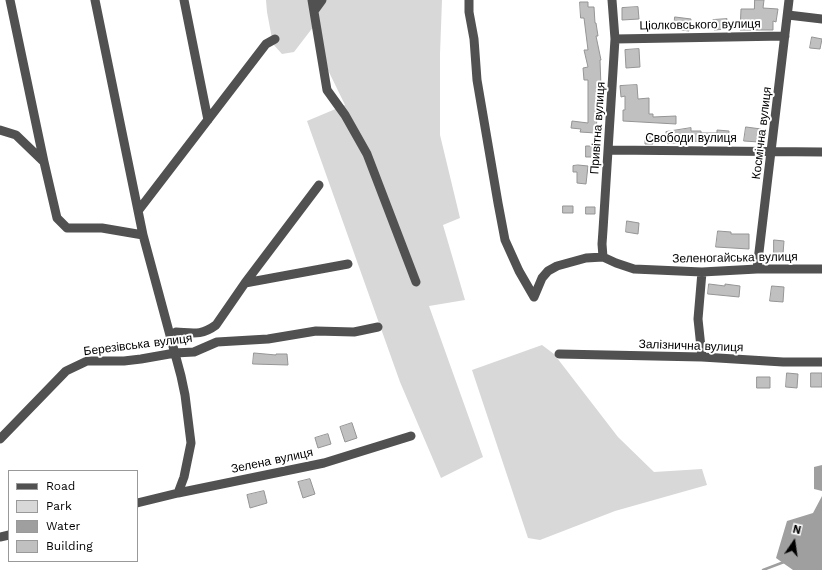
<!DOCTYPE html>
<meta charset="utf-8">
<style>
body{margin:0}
#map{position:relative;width:822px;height:570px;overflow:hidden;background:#fff;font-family:"Work Sans",sans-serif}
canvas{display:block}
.legend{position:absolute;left:8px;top:470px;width:130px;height:92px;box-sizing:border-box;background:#fff;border:1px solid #999;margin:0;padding:5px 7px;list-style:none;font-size:12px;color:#000}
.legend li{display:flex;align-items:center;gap:8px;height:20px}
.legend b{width:20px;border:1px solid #999}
.north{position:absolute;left:774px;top:522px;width:40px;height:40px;-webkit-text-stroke:3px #fff;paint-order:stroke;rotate:13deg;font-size:11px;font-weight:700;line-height:16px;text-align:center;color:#000}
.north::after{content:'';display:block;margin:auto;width:14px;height:18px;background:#000;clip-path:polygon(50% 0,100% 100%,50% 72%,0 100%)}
</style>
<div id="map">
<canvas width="822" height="570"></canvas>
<ul class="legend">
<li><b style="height:5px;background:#515151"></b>Road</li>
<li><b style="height:11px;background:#d8d8d8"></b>Park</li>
<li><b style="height:11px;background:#9f9f9f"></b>Water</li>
<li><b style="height:11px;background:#c0c0c0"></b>Building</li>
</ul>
<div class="north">N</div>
</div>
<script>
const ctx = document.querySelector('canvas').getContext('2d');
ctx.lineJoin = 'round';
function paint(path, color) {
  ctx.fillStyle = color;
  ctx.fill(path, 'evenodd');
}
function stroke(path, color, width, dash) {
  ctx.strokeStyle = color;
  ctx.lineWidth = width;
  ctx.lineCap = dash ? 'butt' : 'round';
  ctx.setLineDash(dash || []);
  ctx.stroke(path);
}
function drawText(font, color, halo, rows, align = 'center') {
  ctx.font = font + ' "Work Sans",sans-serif';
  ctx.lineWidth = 4;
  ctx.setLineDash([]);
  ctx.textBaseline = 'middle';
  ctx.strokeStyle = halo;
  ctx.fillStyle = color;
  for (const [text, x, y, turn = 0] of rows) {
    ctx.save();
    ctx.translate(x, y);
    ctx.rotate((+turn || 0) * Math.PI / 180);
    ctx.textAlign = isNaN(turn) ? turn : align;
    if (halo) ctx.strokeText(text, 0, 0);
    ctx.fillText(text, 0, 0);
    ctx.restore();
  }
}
const green = new Path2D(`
 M266,0H442L440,54V135L460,218L443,225L465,300L429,306L483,457L441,478L400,382L307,121L345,105L328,70L317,22L294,52L282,54L273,44L267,12Z
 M542,345L554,354L618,437L654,472L702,469L707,485L615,511L540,540L528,538L472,370Z`);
const water = new Path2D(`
 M822,465V491L814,489V467Z
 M822,496V570H793L776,558L787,521L813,513Z`);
const stream = new Path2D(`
 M763,570L784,562`);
const building = new Path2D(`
 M755,0H764L763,8L778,9L776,22L773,21V30H740L741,9H754Z
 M580,2H588V7H594L595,23H596L598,36H596L601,60H600L601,87H599L598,99H596V117H597L596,133L580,132L581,129L571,128L572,121L588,123V80H584L583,68L588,67L584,50H588L584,18H581Z
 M638,7L639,19L622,20V8Z
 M675,17L691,19L689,31L674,29Z
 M727,19V29L714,30L713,20Z
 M812,37L822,39L820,49L810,48Z
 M639,49L640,67L626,68L625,50Z
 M637,85L638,99L649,98V114H653V117L676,116V124L623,121V110H625V96L621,97L620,86Z
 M746,127L761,129L759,142L744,141Z
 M691,128V131H701V133H717V130L729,131L728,142L682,141V143H667L666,132Z
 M653,134V144H645V135Z
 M586,146H595V157H586Z
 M578,165L588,166L586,184L577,183V172H573V166Z
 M563,206H573V213H563Z
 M586,207H595V214H586Z
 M627,221L639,223L638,234L626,232Z
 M718,231L731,232V234H749V249L716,247Z
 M774,240L784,241L783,254L774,253Z
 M709,284L725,286V284L740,286L739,297L708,294Z
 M772,286L784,287L783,302L770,301Z
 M254,353L276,355V354H287L288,365L253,364Z
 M787,373L798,374L797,388L786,387Z
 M811,373H822V387H811Z
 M757,377H770V388H757Z
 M352,423L357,438L345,442L340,427Z
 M328,434L331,444L318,448L315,438Z
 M310,479L315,494L303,498L298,482Z
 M264,491L267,503L250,508L247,495Z`);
const minor = new Path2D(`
 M10,0L44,162L57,218L67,228H102L143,235
 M95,0L143,235L181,376L185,395L191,443L184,477L178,493
 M184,0L208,120
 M312,0L327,90L345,115L367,154L416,282
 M469,0V12L474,39L477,80L498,203L505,240L519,271L534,297
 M314,11L322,0
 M788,15L822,19
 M615,39L785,36
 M0,130L16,135L44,162
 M608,150L822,152
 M138,211L266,44L275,39
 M603,257L602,244L603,230L615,39L612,0
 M757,269L789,0
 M245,283L348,264
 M534,297L542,278L548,271L557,266L586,258L603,257L616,263L634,269L702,272L757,269H822
 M170,337L176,332C193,333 201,336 216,325L245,283L319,185
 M559,354L702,357L783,362H822
 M702,357L698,319L702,272
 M0,439L66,371L87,361H124L141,359L175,353L194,352L217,342L268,339L316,331L354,332L378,327
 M137,503L178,493L324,463L411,436
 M0,537L9,535`);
const streetNames = [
 ["Ціолковського вулиця",700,25,-1],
 ["Привітна вулиця",598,128,-86],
 ["Космічна вулиця",762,133,-83],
 ["Свободи вулиця",691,138],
 ["Зеленогайська вулиця",735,258,-1],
 ["Березівська вулиця",138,345,-7],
 ["Залізнична вулиця",691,346,2],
 ["Зелена вулиця",272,461,-12]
];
paint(green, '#d8d8d8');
paint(water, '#9f9f9f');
stroke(stream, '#9f9f9f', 2.5);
paint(building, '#c0c0c0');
stroke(building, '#959595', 1);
stroke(minor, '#515151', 9);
drawText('12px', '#000', '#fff', streetNames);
</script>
